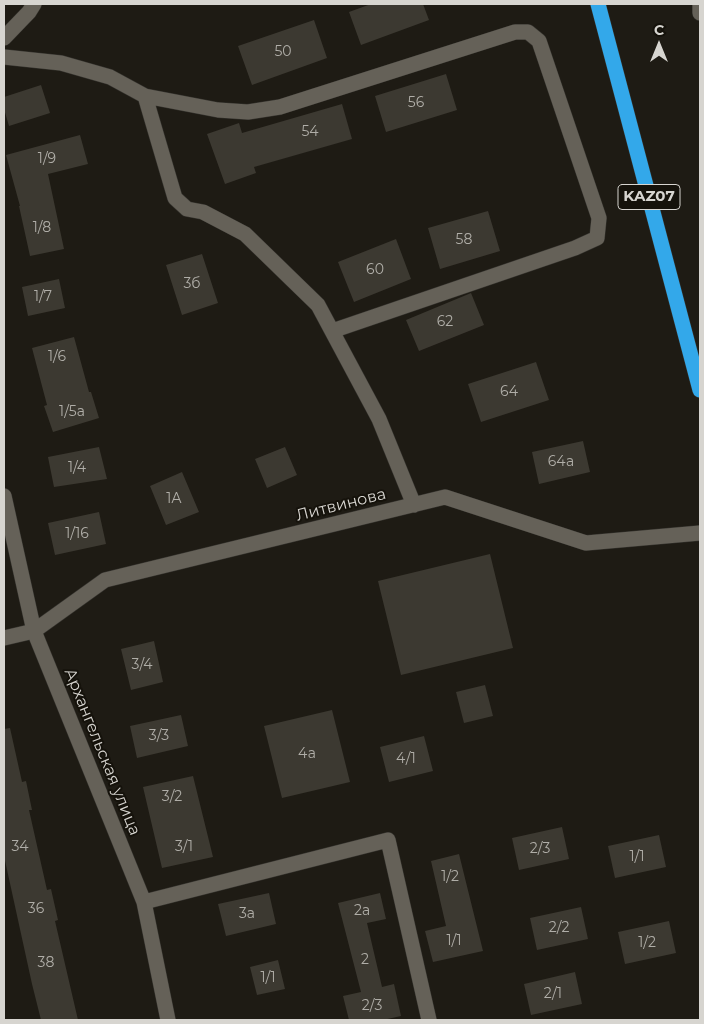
<!DOCTYPE html>
<meta charset="utf-8">
<style>
body{margin:0}
#map{position:relative;width:704px;height:1024px;overflow:hidden;background:#1e1b14;font-family:Montserrat,sans-serif}
canvas{display:block}
.frame{position:absolute;inset:0;border:5px solid #d7d5d0;pointer-events:none}
.north{position:absolute;left:634px;top:20px;width:50px;height:50px;-webkit-text-stroke:4px #15120b;paint-order:stroke;rotate:0deg;font-size:14px;font-weight:700;line-height:20px;text-align:center;color:#d7d5d0}
.north::after{content:'';display:block;margin:auto;width:18px;height:22px;background:#d7d5d0;clip-path:polygon(50% 0,100% 100%,50% 72%,0 100%)}
</style>
<div id="map">
<canvas width="704" height="1024"></canvas>
<div class="frame"></div>
<div class="north">С</div>
</div>
<script>
const ctx = document.querySelector('canvas').getContext('2d');
ctx.lineJoin = 'round';
function paint(path, color) {
  ctx.fillStyle = color;
  ctx.fill(path, 'evenodd');
}
function stroke(path, color, width, dash) {
  ctx.strokeStyle = color;
  ctx.lineWidth = width;
  ctx.lineCap = dash ? 'butt' : 'round';
  ctx.setLineDash(dash || []);
  ctx.stroke(path);
}
function drawText(font, color, halo, rows, align = 'center') {
  ctx.font = font + ' Montserrat,sans-serif';
  ctx.lineWidth = 4;
  ctx.setLineDash([]);
  ctx.textBaseline = 'middle';
  ctx.strokeStyle = halo;
  ctx.fillStyle = color;
  for (const [text, x, y, turn = 0] of rows) {
    ctx.save();
    ctx.translate(x, y);
    ctx.rotate((+turn || 0) * Math.PI / 180);
    ctx.textAlign = isNaN(turn) ? turn : align;
    if (halo) ctx.strokeText(text, 0, 0);
    ctx.fillText(text, 0, 0);
    ctx.restore();
  }
}
const building = new Path2D(`
 M371,4H423L429,20L361,45L349,12Z
 M314,20L327,58L252,85L238,46Z
 M446,74L457,110L386,132L375,96Z
 M41,85L50,113L9,126L4,109V97Z
 M342,104L352,139L254,167L256,173L225,184L207,134L239,123L242,133Z
 M80,135L88,164L48,174L64,249L30,256L19,206H20L6,155Z
 M488,211L500,251L440,269L428,228Z
 M396,239L411,279L354,302L338,262Z
 M202,254L218,303L182,315L166,265Z
 M59,279L65,308L28,316L22,287Z
 M471,293L484,325L419,351L406,320Z
 M74,337L89,392H91L99,418L53,432L44,406L47,405L32,348Z
 M536,362L549,400L481,422L468,384Z
 M583,441L590,472L539,484L532,452Z
 M99,447L107,479L54,487L48,457Z
 M285,447L297,475L267,488L255,459Z
 M182,472L199,512L166,525L150,486Z
 M99,512L106,544L55,555L48,523Z
 M490,554L513,648L401,675L378,581Z
 M154,641L163,682L131,690L121,649Z
 M485,685L493,716L464,723L456,692Z
 M332,710L350,782L282,798L264,726Z
 M181,715L188,746L137,758L130,726Z
 M10,728L22,782L26,781L32,810H29L47,890L51,889L58,920L55,921L78,1020H41L32,984L4,856V729Z
 M424,736L433,771L389,782L380,747Z
 M193,776L213,857L162,868L143,787Z
 M562,827L569,859L519,870L512,838Z
 M659,835L666,867L615,878L608,846Z
 M459,854L483,951L433,962L425,931L446,926L431,861Z
 M269,893L276,924L226,936L218,904Z
 M380,893L386,919L367,923L382,987L394,984L401,1016L383,1020H349L343,996L361,992L338,903Z
 M581,907L588,939L537,950L530,918Z
 M669,921L676,953L625,964L618,932Z
 M278,960L285,989L257,995L250,967Z
 M575,972L582,1004L531,1015L524,984Z`);
const minor = new Path2D(`
 M700,4V13
 M4,38L29,12L34,4
 M4,57L61,63L110,77L145,96L175,198L187,209L203,212L245,234L318,305L379,419L414,505
 M145,96L218,110L248,112L280,107L515,32H528L539,41L599,218L597,238L575,248L332,331
 M4,496L34,631L144,902L168,1020
 M4,638L34,631L105,580L445,497L586,543L700,533
 M144,902L388,840L429,1020`);
const highway = new Path2D(`
 M598,4L700,390`);
const numberNames = [
 ["50",283,52],
 ["56",416,103],
 ["54",310,132],
 ["1/9",47,159],
 ["1/8",42,228],
 ["58",464,240],
 ["60",375,270],
 ["3б",192,284],
 ["1/7",43,297],
 ["62",445,322],
 ["1/6",57,357],
 ["64",509,392],
 ["1/5а",72,412],
 ["64а",561,462],
 ["1/4",77,468],
 ["1А",174,499],
 ["1/16",77,534],
 ["3/4",142,665],
 ["3/3",159,736],
 ["4а",307,754],
 ["4/1",406,759],
 ["3/2",172,797],
 ["34",20,847],
 ["3/1",184,847],
 ["2/3",540,849],
 ["1/1",637,857],
 ["1/2",450,877],
 ["36",36,909],
 ["2а",362,911],
 ["3а",247,914],
 ["2/2",559,928],
 ["1/1",454,941],
 ["1/2",647,943],
 ["2",365,960],
 ["38",46,963],
 ["1/1",268,978],
 ["2/1",553,994],
 ["2/3",372,1006]
];
const shields = [
 [649,197,62]
];
const shieldNames = [
 ["KAZ07",649,197]
];
const streetNames = [
 ["Литвинова",341,505,-14],
 ["Архангельская улица",102,752,68]
];
paint(building, '#3c3931');
stroke(minor, '#36342f', 16);
stroke(highway, '#36342f', 16);
stroke(minor, '#656158', 15);
stroke(highway, '#33a8ea', 15);
drawText('14px', '#b0aea8', null, numberNames);
for (const [x, y, w] of shields) {
  const box = new Path2D();
  box.roundRect(x - w / 2, y - 12.5, w, 25, 4);
  ctx.fillStyle = '#15120b';
  ctx.fill(box);
  stroke(box, '#d7d5d0', 1);
}
drawText('bold 15px', '#d7d5d0', null, shieldNames);
drawText('16px', '#d7d5d0', '#15120b', streetNames);
</script>
